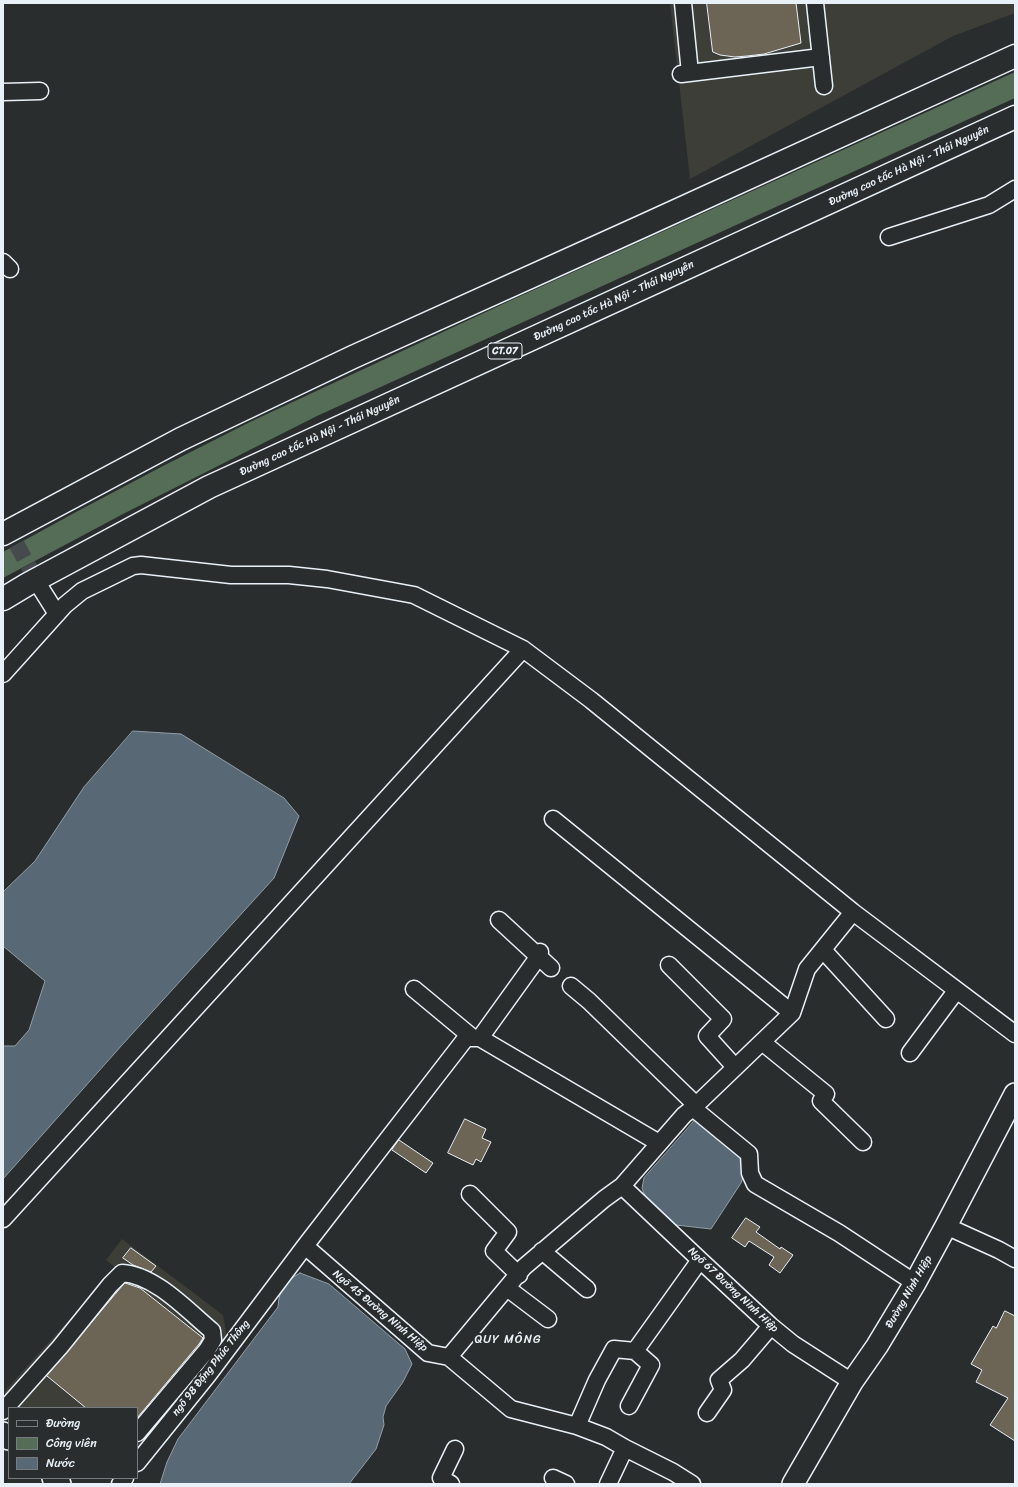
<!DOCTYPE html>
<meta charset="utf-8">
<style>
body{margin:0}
#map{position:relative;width:1018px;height:1487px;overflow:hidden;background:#2a2d2e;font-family:Sriracha,sans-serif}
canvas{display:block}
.frame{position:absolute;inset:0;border:4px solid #e8f1f8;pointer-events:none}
.legend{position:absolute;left:8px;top:1407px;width:130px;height:72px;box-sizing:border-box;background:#2a2d2e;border:1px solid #767b7f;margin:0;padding:5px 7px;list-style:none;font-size:12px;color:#e8f1f8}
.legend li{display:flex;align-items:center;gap:8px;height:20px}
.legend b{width:20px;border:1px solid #767b7f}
</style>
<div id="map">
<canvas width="1018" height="1487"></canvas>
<div class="frame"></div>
<ul class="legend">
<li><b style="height:5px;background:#2a2d2e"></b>Đường</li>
<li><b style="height:11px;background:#556c57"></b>Công viên</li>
<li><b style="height:11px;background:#586874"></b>Nước</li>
</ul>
</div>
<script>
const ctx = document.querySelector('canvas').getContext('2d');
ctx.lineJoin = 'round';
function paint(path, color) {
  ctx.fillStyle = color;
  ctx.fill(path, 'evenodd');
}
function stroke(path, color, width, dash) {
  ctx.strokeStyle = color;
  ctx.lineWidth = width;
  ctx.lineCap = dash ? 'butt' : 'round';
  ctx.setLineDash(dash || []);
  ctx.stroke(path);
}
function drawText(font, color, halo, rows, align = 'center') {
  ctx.font = font + ' Sriracha,sans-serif';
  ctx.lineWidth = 4;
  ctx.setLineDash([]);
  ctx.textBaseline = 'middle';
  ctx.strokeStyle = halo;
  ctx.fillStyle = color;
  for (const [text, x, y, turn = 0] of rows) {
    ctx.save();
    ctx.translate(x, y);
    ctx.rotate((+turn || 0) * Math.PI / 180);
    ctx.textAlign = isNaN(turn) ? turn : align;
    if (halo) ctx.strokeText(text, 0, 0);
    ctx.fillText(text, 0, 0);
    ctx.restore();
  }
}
const built = new Path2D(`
 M670,3H1015V13L953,36L690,179Z
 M122,1239L223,1315L227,1338L137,1449V1408H22L4,1392L116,1268L106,1260Z`);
const green = new Path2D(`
 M1015,72V98L317,416L123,514L3,578V552L76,512L161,467L252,421L516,298Z`);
const water = new Path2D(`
 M133,731L181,734L284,798L299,816L274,878L122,1045L3,1179V1046H15L29,1030L45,981L3,946V892L35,861L84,787Z
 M697,1118L713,1128L748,1164L741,1183L711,1229L676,1225L648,1204L642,1188L644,1178Z
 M300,1273L329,1284L405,1349L412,1364L403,1382L386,1406L383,1417L384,1425L376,1449L349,1484H160L167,1462L178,1439L278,1307C279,1290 285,1281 300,1273Z`);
const building = new Path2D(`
 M707,3H796L801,43L764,54L747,56L735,57L720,55L713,52Z
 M465,1119L486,1129L482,1138L491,1142L481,1162L476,1159L473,1165L448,1153Z
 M399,1140L433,1163L426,1173L392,1150Z
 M746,1218L760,1227L756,1232L780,1249L781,1247L793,1255L780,1273L769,1265L774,1257L749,1241L745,1247L732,1238Z
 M131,1248L156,1266L151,1272L133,1265L123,1258Z
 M125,1283L140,1288L203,1338L199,1344L137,1418V1408H86L47,1376Z
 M1005,1311L1015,1316V1441L990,1425L1008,1398L976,1382L982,1370L971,1364L993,1326L996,1328Z`);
const minorTunnel = new Path2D(`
 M5,523L40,587`);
const minor = new Path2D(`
 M683,3L690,73
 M815,3L824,86
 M681,74L821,57
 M3,92L40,91
 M889,237L989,205L1015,189
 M3,262L10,269
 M40,587L57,614
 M3,674L65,605L82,591L133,566L141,565L231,575H289L327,579L414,595L523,649L591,700L853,912L1015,1034
 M553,819L792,1013
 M499,920L551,968
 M823,950L886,1019
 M669,965L723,1019L707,1036L735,1067
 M571,986L589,1001L696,1105
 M414,989L473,1038
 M480,1038L539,956L540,952
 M762,1042L826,1094L821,1101L863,1142
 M910,1053L956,991
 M693,1108L749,1154L750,1173L755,1184L839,1233L915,1283
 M622,1186L700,1260L771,1326L793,1344L852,1382
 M470,1194L508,1232L494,1251L519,1275
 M3,1219L523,649
 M946,1226L999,1250L1015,1259
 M305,1246L428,1353L449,1357L511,1409L577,1426L606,1437L625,1448L673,1472L692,1484
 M542,1251L587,1289
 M507,1288L548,1319
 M449,1357L524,1267L604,1199L622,1186L684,1115L693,1108L792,1013L807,969L853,912
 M629,1406L651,1365L635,1351
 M3,1411L60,1347L110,1285L122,1273C155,1275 187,1310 212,1331L213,1340L207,1350L137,1433
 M707,1413L723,1390L719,1380L742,1360L771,1326
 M577,1426L597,1380L614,1349L635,1351L700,1260
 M137,1463L208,1375L305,1246L466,1038H480L659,1143
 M553,1478L566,1484
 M120,1484L125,1478
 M451,1484L441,1478L455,1449
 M608,1484L625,1448`);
const major = new Path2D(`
 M3,1433L9,1439
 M53,1478L60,1484
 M793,1484L852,1382L877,1346L915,1283L946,1226L1015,1094`);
const highway = new Path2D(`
 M3,534L181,439L353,357L643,226L1015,56
 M3,599L28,584L209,487L1015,117`);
const shields = [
 [505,351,34]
];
const shieldNames = [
 ["CT.07",505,351]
];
const streetNames = [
 ["Đường cao tốc Hà Nội - Thái Nguyên",909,166,-25],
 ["Đường cao tốc Hà Nội - Thái Nguyên",614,301,-25],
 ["Đường cao tốc Hà Nội - Thái Nguyên",320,436,-25],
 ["Ngõ 67 Đường Ninh Hiệp",733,1290,43],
 ["Đường Ninh Hiệp",909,1292,-60],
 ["Ngõ 45 Đường Ninh Hiệp",380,1311,40],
 ["ngõ 98 Đặng Phúc Thông",211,1368,-52]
];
const neighbourhoodNames = [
 ["QUY MÔNG",508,1340]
];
paint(built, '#3e3e39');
paint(green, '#556c57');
paint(water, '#586874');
stroke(water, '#929fa9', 1);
paint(building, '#6c6454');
stroke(building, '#e8f1f8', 1);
stroke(minorTunnel, '#464a4c', 16, [16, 8]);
stroke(minor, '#e8f1f8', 19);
stroke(major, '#e8f1f8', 24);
stroke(highway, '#e8f1f8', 25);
stroke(minor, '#2a2d2e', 16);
stroke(major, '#2a2d2e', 21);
stroke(highway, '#2a2d2e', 22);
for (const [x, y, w] of shields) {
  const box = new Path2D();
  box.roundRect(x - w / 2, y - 8, w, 16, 3);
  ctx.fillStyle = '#2a2d2e';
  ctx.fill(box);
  stroke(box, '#e8f1f8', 1);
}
drawText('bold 10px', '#e8f1f8', null, shieldNames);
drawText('11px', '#e8f1f8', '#2a2d2e', streetNames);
ctx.letterSpacing = '1px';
drawText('12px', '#e8f1f8', '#2a2d2e', neighbourhoodNames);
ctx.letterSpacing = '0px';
</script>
